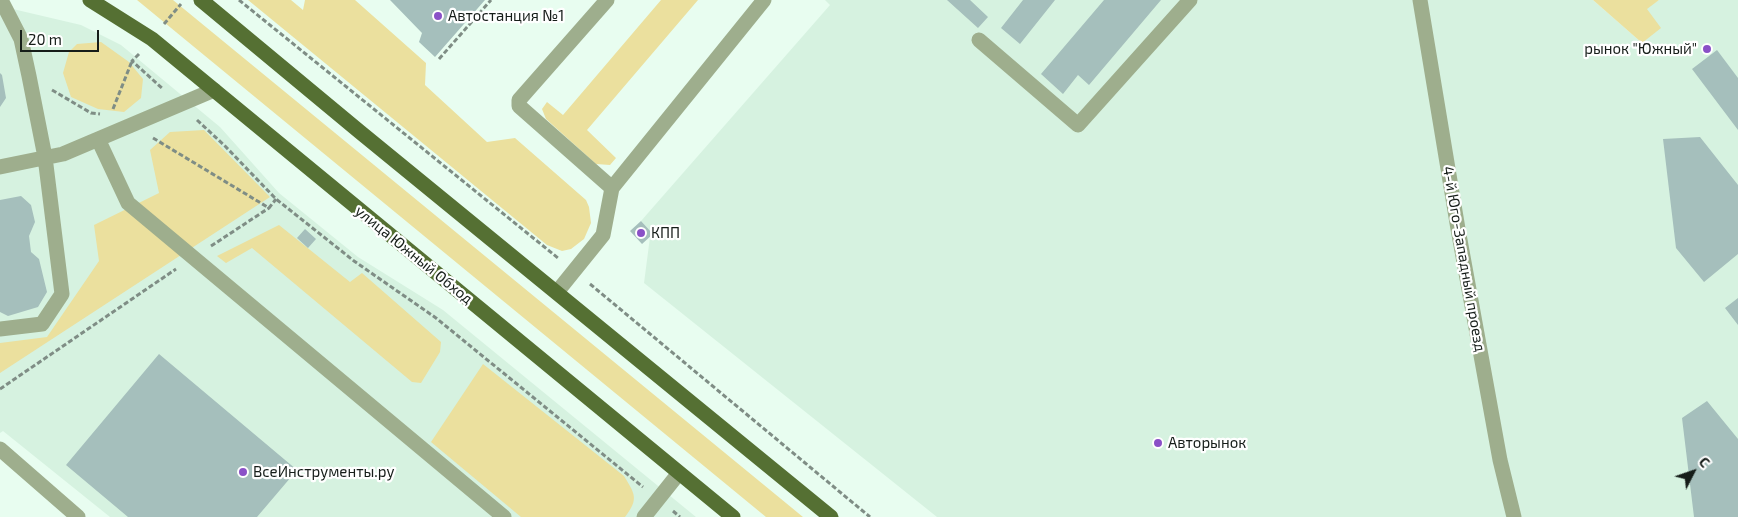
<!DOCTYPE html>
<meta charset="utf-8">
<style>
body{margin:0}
#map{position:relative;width:1738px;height:517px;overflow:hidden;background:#e8fdf0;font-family:"Exo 2",sans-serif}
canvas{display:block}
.north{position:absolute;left:1668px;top:447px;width:50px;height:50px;-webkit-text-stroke:4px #fff;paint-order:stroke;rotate:49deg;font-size:14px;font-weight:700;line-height:20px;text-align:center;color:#161d19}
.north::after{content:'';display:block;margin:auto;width:18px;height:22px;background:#161d19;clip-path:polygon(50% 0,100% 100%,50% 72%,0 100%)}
.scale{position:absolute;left:20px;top:30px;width:79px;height:22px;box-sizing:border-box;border:2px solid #161d19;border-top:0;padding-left:6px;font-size:15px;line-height:18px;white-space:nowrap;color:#161d19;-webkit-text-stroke:4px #fff;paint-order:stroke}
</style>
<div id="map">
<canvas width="1738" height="517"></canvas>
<div class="north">С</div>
<div class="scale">20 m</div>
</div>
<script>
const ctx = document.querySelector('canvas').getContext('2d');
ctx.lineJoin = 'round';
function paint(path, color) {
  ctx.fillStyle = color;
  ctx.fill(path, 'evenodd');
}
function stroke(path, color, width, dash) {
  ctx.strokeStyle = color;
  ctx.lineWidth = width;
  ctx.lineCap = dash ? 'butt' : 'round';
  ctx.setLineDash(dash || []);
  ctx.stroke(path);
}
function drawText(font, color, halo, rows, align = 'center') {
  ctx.font = font + ' "Exo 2",sans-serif';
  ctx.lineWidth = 4.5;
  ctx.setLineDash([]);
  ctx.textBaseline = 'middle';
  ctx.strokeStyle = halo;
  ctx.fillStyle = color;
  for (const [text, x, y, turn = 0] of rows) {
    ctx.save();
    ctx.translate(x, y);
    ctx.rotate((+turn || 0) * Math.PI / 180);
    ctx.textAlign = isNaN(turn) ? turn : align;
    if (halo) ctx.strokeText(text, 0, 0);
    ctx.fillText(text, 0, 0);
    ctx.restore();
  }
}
const built = new Path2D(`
 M825,0H1593L1642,43L1646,8L1659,0H1738V517H937L644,283L650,237L653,234L641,221L830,5Z
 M0,6L81,25L121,45L220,127L279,193L358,257L443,310L696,517H110L3,431L0,433Z`);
const green = new Path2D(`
 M137,0H173L803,517H766Z
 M248,0H291L303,10L305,0H355L426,63L425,85L487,142L515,138L586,200L589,207L591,223L584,239L571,249L562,251L547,245Z
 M661,0H698L587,130L616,158L610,165L596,164L546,119L542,109L547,102L563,115Z
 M1593,0H1659L1647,9L1661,28L1642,43Z
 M101,42L129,62L143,79L141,98L124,112L98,109L71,97L63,73L69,52L77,44Z
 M204,130L270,197L0,373V343L47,337L99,261L94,225L159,193L150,150L170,132Z
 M279,225L350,282L362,273L441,342L440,352L421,383L412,382L252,248L226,263L217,256Z
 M483,364L624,476C635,494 639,499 625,517H521L431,442Z`);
const building = new Path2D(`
 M390,0H485L435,57L419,42L422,33Z
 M947,0H970L988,17L978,28Z
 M1023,0H1055L1020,44L1001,28Z
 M1104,0H1161L1089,85L1078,75L1063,94L1041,74Z
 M1717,50L1738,78V130L1692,69Z
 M0,73L2,75L6,98L0,107Z
 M1700,137L1738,185V254L1704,282L1676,248L1663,139Z
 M21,196L31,205L35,222L29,236L31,252L39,259L47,292L38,307L8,316L0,312V200Z
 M641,221L653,234L642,244L630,231Z
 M305,229L316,239L308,248L297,238Z
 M1738,298V325L1725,308Z
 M159,354L297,470L257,517H128L66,465Z
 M1707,401L1738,439V517H1694L1682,418Z`);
const path = new Path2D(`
 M239,0L558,258
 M164,24L181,4
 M139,54L132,61L163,89
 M439,59L491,0
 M52,90L91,113L100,114
 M113,109L132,61
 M197,120L225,146L276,199L354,261L436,318L643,487
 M153,138L269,208L276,199
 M211,246L269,208
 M590,284L870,517
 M0,389L176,269
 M673,511L680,517`);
const minor = new Path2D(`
 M607,0L519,100V106L612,188
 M1420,0L1458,229L1500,460L1514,517
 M979,40L1078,125L1190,0
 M98,139L128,203L504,517
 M0,167L63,154L214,90
 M557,292L603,235L612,188L764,0
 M0,329L42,324L62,294L45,157L29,76L21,39L1,0
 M0,449L78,517
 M644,517L679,473`);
const major = new Path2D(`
 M90,0L152,39L733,517
 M201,0L360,132L831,517`);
const markers = [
 [438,16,5,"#8a50c7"],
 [1707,49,5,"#8a50c7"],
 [641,233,5,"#8a50c7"],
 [1158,443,5,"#8a50c7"],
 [243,472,5,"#8a50c7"]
];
const poiNames = [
 ["Автостанция №1",448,16],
 ["рынок \"Южный\"",1697,49,"right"],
 ["КПП",651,233],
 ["Авторынок",1168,443],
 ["ВсеИнструменты.ру",253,472]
];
const streetNames = [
 ["улица Южный Обход",414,255,39],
 ["4-й Юго-Западный проезд",1464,259,80]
];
paint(built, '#d6f2e0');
paint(green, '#ebe09e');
paint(building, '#a5bfbc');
stroke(path, '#7f8d85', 3, [5, 2.5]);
stroke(minor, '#9eae8d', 15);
stroke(major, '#557033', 15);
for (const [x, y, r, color] of markers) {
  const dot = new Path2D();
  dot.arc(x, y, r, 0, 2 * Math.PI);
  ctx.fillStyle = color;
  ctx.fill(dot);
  stroke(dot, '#fff', 2);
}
drawText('15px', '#161d19', '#fff', poiNames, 'left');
drawText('15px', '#161d19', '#fff', streetNames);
</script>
